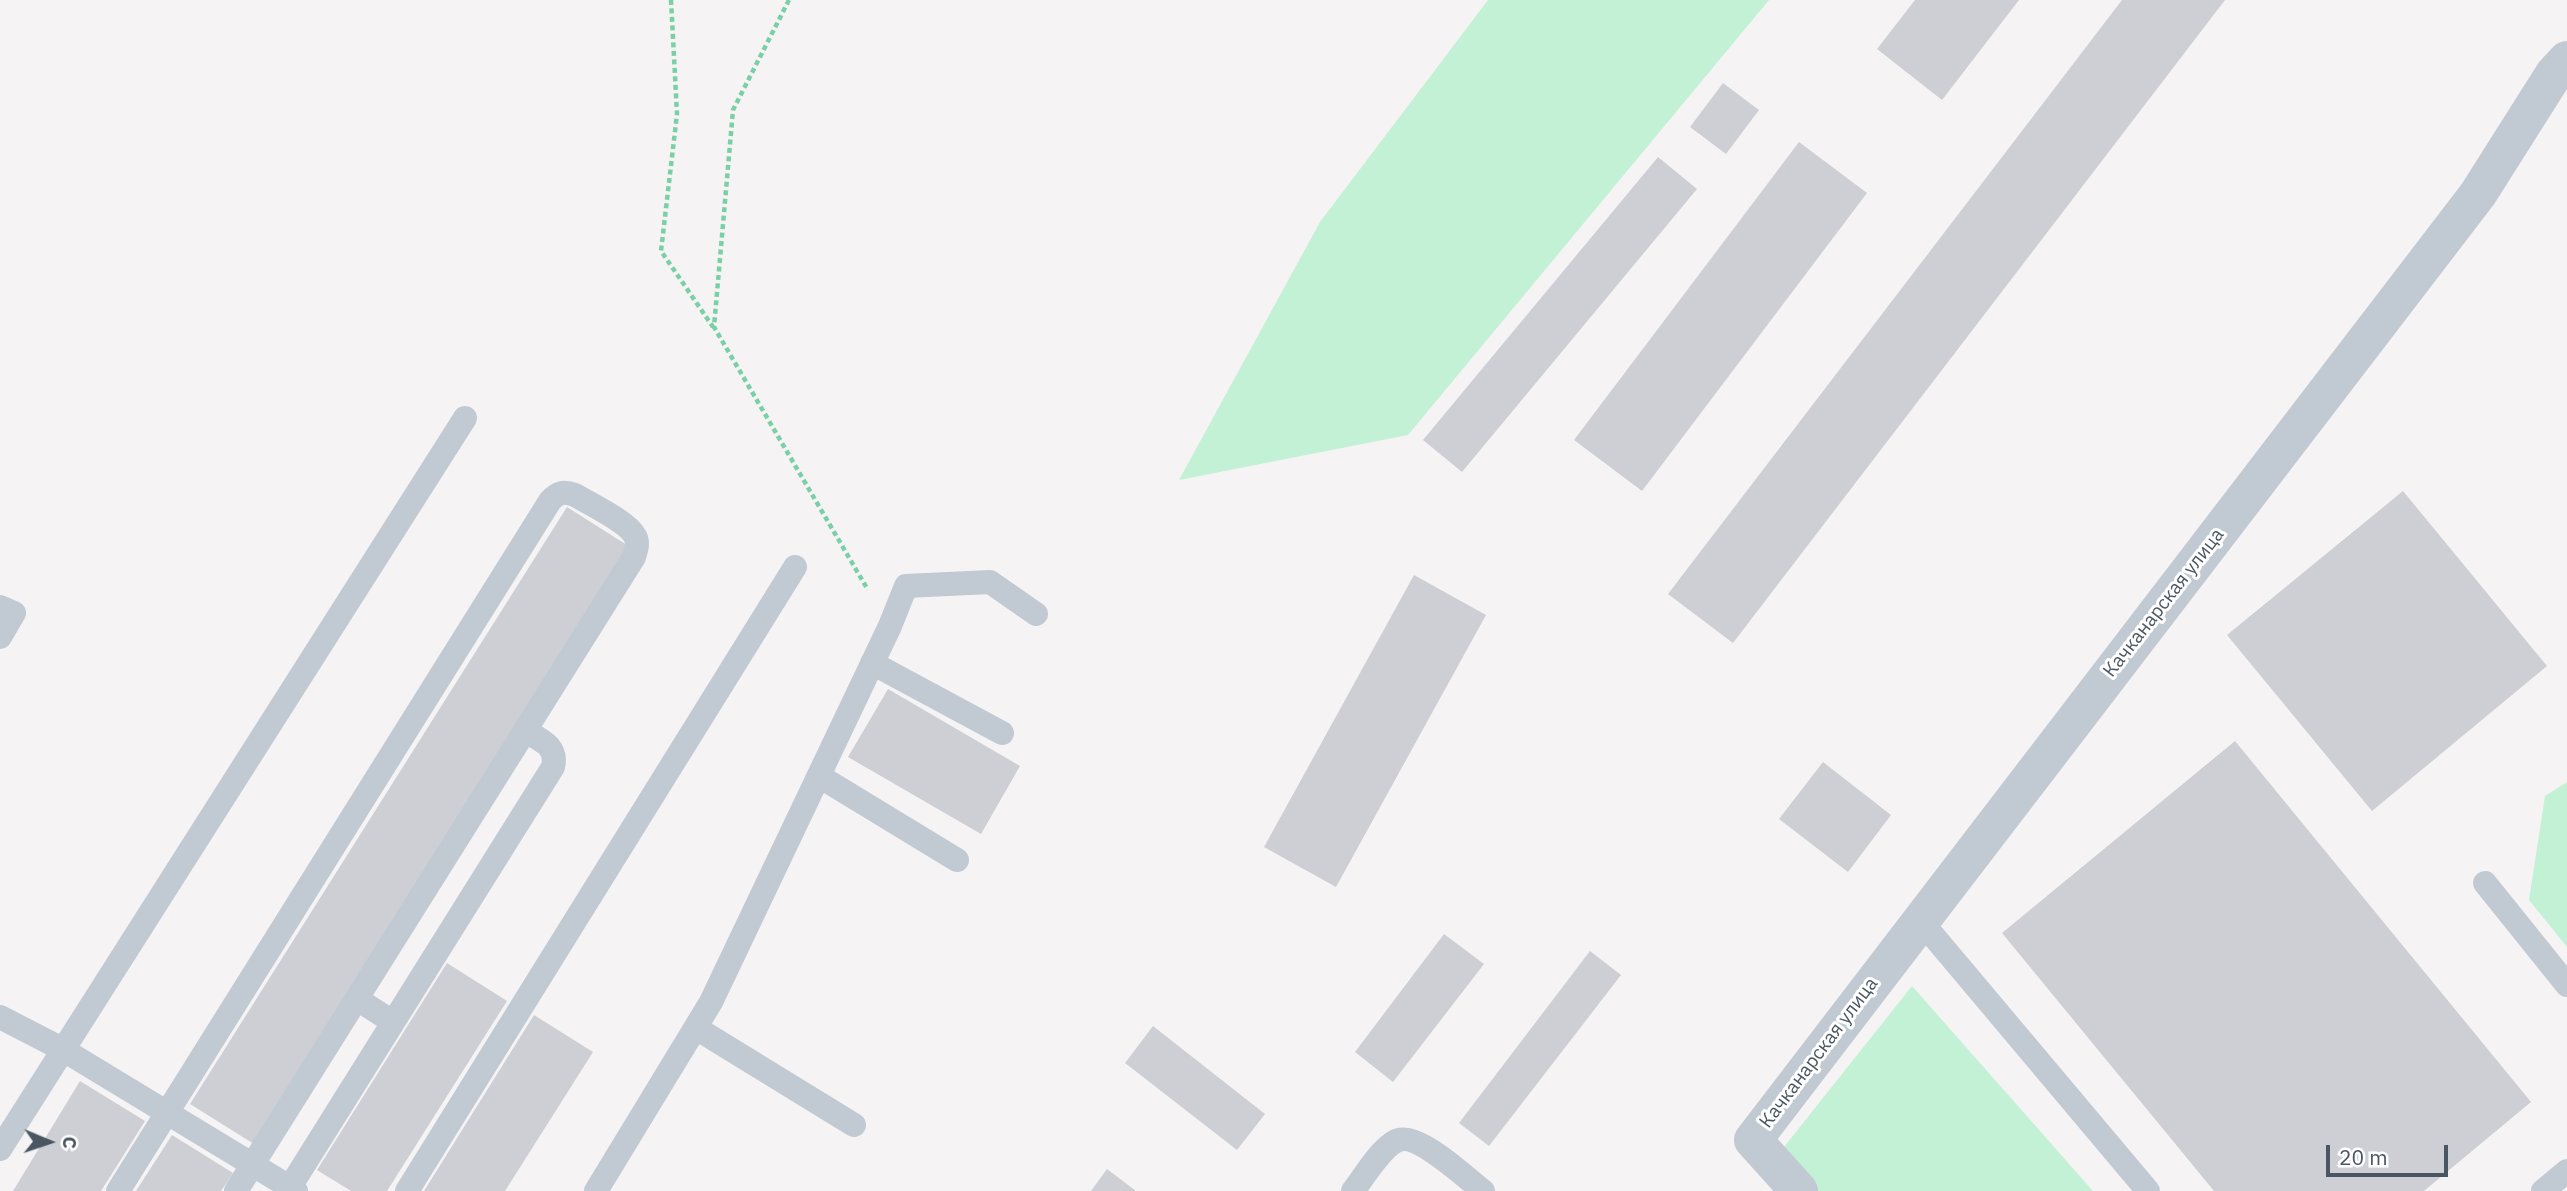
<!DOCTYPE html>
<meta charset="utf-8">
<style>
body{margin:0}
#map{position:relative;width:2567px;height:1191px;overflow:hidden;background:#f5f3f3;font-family:"IBM Plex Sans",sans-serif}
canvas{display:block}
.north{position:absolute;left:14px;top:1107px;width:70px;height:70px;-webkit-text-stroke:5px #fff;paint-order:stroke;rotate:92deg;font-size:19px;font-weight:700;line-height:28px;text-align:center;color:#4a5661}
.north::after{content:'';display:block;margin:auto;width:24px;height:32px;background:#4a5661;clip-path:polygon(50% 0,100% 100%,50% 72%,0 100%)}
.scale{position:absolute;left:2326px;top:1145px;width:122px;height:32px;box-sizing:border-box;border:4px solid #4a5661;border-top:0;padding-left:9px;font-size:21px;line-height:24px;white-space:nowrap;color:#4a5661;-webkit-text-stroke:5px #fff;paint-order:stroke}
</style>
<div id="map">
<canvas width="2567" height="1191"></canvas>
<div class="north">С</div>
<div class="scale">20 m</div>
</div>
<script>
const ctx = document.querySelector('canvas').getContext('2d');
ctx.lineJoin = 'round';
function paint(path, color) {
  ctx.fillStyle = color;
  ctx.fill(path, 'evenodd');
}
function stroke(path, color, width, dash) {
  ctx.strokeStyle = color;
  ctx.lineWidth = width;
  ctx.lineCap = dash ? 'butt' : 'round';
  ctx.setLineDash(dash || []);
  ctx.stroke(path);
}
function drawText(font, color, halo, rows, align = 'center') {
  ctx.font = font + ' "IBM Plex Sans",sans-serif';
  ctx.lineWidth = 6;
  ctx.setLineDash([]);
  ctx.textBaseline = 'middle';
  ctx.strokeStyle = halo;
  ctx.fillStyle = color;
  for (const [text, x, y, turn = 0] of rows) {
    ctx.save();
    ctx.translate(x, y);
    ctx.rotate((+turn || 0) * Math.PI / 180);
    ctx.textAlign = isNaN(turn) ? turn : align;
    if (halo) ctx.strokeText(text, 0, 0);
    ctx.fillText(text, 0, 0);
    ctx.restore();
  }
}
const green = new Path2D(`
 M1488,0H1769L1408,435L1179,480L1320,222Z
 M2567,782V947L2529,900L2545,796Z
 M1912,986L2093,1191H1815L1780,1152Z`);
const building = new Path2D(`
 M1915,0H2019L1942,100L1877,49Z
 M2122,0H2225L1733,643L1668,594Z
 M1723,83L1759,110L1726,154L1690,127Z
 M1799,142L1867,193L1642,491L1574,440Z
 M1658,157L1697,189L1462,472L1423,440Z
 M2403,491L2547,666L2372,811L2227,635Z
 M567,507L630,547L254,1144L190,1104Z
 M1414,575L1486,615L1336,887L1264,847Z
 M888,689L1020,766L981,834L848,757Z
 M2235,741L2531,1102L2424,1191H2214L2002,933Z
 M1823,762L1891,815L1848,872L1779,819Z
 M1444,934L1484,964L1393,1082L1355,1052Z
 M1590,951L1621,975L1489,1146L1459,1123Z
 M447,963L507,1001L387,1191H351L317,1170Z
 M534,1015L593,1052L505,1191H424Z
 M1153,1026L1265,1114L1237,1150L1125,1063Z
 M80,1081L145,1121L101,1191H13Z
 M172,1135L233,1173L221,1191H136Z
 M1107,1169L1136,1191H1091Z`);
const path = new Path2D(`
 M671,0L677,114L661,251L713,327
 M789,0L733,110L714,327L868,590`);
const service = new Path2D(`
 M0,607L14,613L0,637
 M872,663L1002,733
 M819,776L957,860
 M2485,883L2567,985
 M1920,920L2148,1191
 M357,999L393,1022
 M0,1017L62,1049L296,1191
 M696,1028L854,1125
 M0,1149L465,418
 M290,1187L553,767C558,746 541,740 525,731
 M118,1191L550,501C558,492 564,491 575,495C590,504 628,522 635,536C639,543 636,550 634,557L236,1191
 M407,1191L795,567
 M596,1191L711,1002L890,626L906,586L990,582L1036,614
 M1353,1191C1364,1177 1380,1149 1396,1141C1416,1130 1466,1178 1483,1191
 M2543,1191L2567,1171`);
const minor = new Path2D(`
 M1799,1191L1753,1140L2478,194L2554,74L2567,60`);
const streetNames = [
 ["Качканарская улица",2164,603,-52],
 ["Качканарская улица",1819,1053,-53]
];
paint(green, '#c3f1d5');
paint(building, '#cdcfd5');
stroke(path, '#7ad0a6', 4.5, [5, 3.5]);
stroke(service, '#c1cad2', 24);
stroke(minor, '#c1cad2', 38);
drawText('19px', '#4a5661', '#fff', streetNames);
</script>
